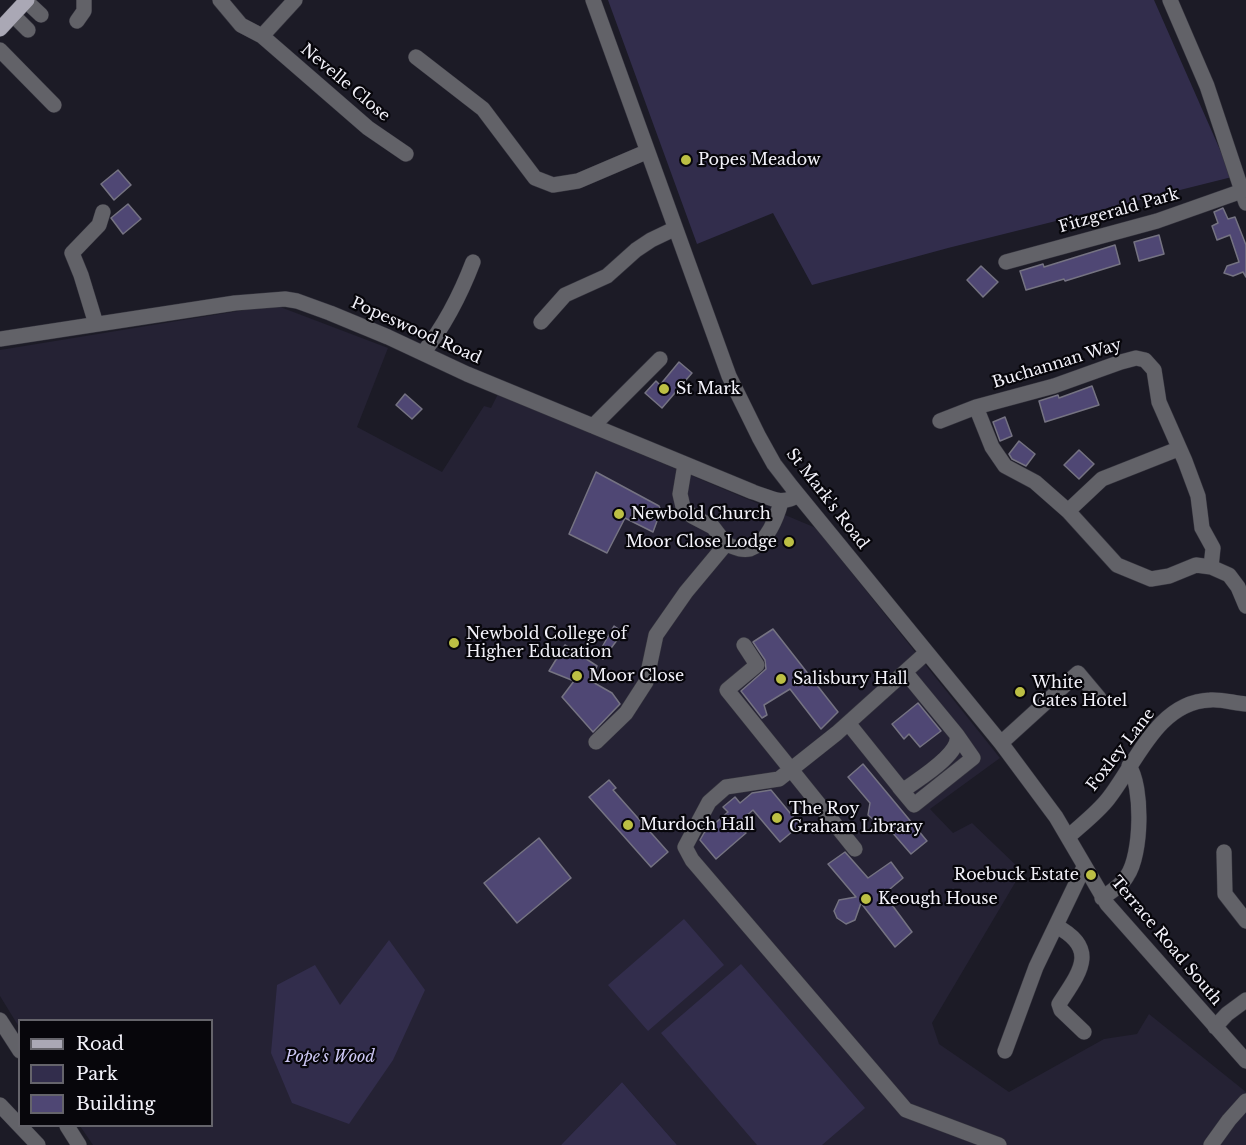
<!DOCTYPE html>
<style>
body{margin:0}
#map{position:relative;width:1246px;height:1145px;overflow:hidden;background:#1c1b26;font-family:"Libre Baskerville",serif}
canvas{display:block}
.legend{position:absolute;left:18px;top:1019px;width:195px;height:108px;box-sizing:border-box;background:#07060b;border:2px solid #65646b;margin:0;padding:8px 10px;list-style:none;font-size:18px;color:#f3f2fa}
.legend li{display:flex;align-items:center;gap:12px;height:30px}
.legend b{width:30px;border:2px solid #65646b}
</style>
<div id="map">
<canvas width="1246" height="1145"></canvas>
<ul class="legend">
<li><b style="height:8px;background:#aaa8b5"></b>Road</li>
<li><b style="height:16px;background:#322d4c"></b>Park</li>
<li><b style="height:16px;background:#4f4774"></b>Building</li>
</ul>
</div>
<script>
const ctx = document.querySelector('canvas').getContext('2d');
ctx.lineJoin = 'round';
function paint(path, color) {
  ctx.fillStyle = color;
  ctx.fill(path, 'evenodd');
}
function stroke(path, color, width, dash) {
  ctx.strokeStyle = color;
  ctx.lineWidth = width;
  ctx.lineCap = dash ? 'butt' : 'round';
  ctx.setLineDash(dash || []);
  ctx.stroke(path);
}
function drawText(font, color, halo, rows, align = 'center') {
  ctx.font = font + ' "Libre Baskerville",serif';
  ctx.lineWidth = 4.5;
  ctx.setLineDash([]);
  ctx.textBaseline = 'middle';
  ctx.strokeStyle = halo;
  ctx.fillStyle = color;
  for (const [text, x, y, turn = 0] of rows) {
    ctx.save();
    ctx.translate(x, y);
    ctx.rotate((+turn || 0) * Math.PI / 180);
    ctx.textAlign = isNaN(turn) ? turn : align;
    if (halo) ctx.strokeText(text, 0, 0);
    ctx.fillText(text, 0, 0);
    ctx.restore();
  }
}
const built = new Path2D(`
 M275,305L388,348L357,427L442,472L484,406L491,408L498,394L816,528L1000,758L930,809L953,833L972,823L1022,871L932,1023L939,1044L1009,1092L1104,1039L1137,1034L1149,1014L1246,1092V1145H677L622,1082L561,1145H93L80,1126H212V1020H20L19,1027L0,996V350Z`);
const green = new Path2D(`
 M608,0H1154L1232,177L948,248L812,285L773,213L697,244Z
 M684,919L724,965L648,1031L608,985Z
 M389,940L425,990L393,1060L349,1124L292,1103L271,1053L277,985L315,965L340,1005Z
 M741,964L865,1108L822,1145H757L661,1033Z
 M622,1082L677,1145H561Z`);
const building = new Path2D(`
 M118,170L131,185L114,200L101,184Z
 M128,204L141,219L123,234L111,218Z
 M1223,208L1228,219L1235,217L1246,245V277L1243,272L1233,276L1224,273L1227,266L1239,262L1230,235L1217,240L1212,226L1218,223L1214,212Z
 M1159,235L1164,254L1139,261L1134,242Z
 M1115,245L1120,264L1065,281L1064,279L1026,290L1020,271L1043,264L1044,267Z
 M981,266L998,282L983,297L967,280Z
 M679,362L692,373L662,408L645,393L656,381L660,385Z
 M1092,386L1099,405L1045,422L1039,401L1058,395L1059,398Z
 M405,394L422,409L412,419L396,405Z
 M1005,417L1012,436L1000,441L993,422Z
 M1019,441L1035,454L1026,466L1012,459L1009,454Z
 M1079,450L1094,464L1079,479L1064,465Z
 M596,472L659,506L661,510L653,532L625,518L607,553L569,534Z
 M614,626L623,632L603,659L597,656Z
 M773,629L838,712L821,729L790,689L764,705L767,715L762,718L741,691L766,669L765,660L753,642Z
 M565,645L597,666L591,681L612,693L620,704L593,732L562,697L574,681L549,671Z
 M918,703L941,731L920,747L909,734L904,739L892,724Z
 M863,764L927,841L911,854L884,823L875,821L868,815L870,803L848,777Z
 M609,780L616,788L613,790L668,852L651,867L589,797Z
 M771,790L800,825L780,842L753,810L738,823L746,833L716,859L700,840L704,833L728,812L723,807L735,797L740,803L752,793Z
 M539,838L571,878L517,923L484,883Z
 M845,852L868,878L891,862L903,878L884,894L912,932L895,947L861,903L855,920L846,924L837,918L834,911L839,900L856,897L828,864Z`);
const minor = new Path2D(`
 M220,0L241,25L262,36L368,128L406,154
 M593,0L729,376L759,437L774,464L791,486L1001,743L1056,817L1107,904L1246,1061
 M1170,0L1207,86L1246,203
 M26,1L41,15
 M13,15L28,30
 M77,21L84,11V0
 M262,36L295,0
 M0,50L54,105
 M416,57L483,109L535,178L553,185L578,181L646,152
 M1006,262L1157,221L1242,191
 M541,322L565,295L607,276L636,250L651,240L674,229
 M96,324L81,275L72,253L99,225L103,212
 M0,339L235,303L285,299L297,301L330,313L388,337L467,374L753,492C771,498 782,506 798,495
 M423,353C445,325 460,296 473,262
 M976,407L992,447L1005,466L1035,482L1068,511L1117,565L1151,579L1169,576L1196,565L1211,567L1229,575L1238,587L1246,606
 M940,421L976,407L1054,386L1121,362L1136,358L1145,360L1154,370L1159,402L1185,461L1198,496L1202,528L1213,548L1211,567
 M593,426L660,359
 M685,464L680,494L683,507L692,516L713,527L726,544
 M1068,511L1102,479L1178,449
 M744,645L757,665L727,690L855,849
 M926,653L837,733L779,779L726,787L709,802L685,847L692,860L906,1110L999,1145
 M848,723L901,789L908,787C922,777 961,753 957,735L906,673
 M596,742L626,713L646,682L656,635L686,592L726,544C734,547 741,551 750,549C767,543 777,517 781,502
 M1001,743L1078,673L1099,698
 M899,787L914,805L973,758L957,735
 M1068,837C1081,825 1097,813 1108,799C1136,764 1157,702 1210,700C1221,699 1234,703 1246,704
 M1224,852L1225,894L1246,921
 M1102,898C1111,892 1122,885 1127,876C1142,855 1143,786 1129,766
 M1056,926C1100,949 1079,973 1059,1004L1061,1010L1084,1032
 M0,1020L20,1051
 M1215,1027L1227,1014L1246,1000
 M1005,1051L1036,967L1084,867
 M0,1105L38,1145
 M67,1126L79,1145
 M1211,1145L1229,1120L1246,1101`);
const major = new Path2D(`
 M0,29L27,0`);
const markers = [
 [686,160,6,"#bcbf44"],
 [664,389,6,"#bcbf44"],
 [619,514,6,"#bcbf44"],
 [789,542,6,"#bcbf44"],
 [454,643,6,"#bcbf44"],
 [577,676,6,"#bcbf44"],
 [781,679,6,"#bcbf44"],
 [1020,692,6,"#bcbf44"],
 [777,818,6,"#bcbf44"],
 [628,825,6,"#bcbf44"],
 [1091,875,6,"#bcbf44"],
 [866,899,6,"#bcbf44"]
];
const streetNames = [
 ["Nevelle Close",345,83,40],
 ["Fitzgerald Park",1119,211,-16],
 ["Popeswood Road",416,331,24],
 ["Buchannan Way",1057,364,-17],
 ["St Mark's Road",827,499,52],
 ["Foxley Lane",1121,750,-52],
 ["Terrace Road South",1166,941,50]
];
const poiNames = [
 ["Popes Meadow",698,160],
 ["St Mark",676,389],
 ["Newbold Church",631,514],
 ["Moor Close Lodge",777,542,"right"],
 ["Newbold College of",466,634],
 ["Higher Education",466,652],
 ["Moor Close",589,676],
 ["Salisbury Hall",793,679],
 ["White",1032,683],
 ["Gates Hotel",1032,701],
 ["The Roy",789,809],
 ["Graham Library",789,827],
 ["Murdoch Hall",640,825],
 ["Roebuck Estate",1079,875,"right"],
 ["Keough House",878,899]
];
const parkNames = [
 ["Pope's Wood",330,1057]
];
paint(built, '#252234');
paint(green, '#322d4c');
paint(building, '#4f4774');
stroke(building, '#757382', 1.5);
stroke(minor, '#36353f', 16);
stroke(major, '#36353f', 16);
stroke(minor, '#626268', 15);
stroke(major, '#aaa8b5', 15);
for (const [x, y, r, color] of markers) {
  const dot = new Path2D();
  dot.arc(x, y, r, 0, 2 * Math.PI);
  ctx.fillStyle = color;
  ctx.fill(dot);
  stroke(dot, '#07060b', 2);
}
drawText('16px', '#f3f2fa', '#07060b', streetNames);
drawText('16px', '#f3f2fa', '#07060b', poiNames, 'left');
drawText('italic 16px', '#cdc7f4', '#07060b', parkNames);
</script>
